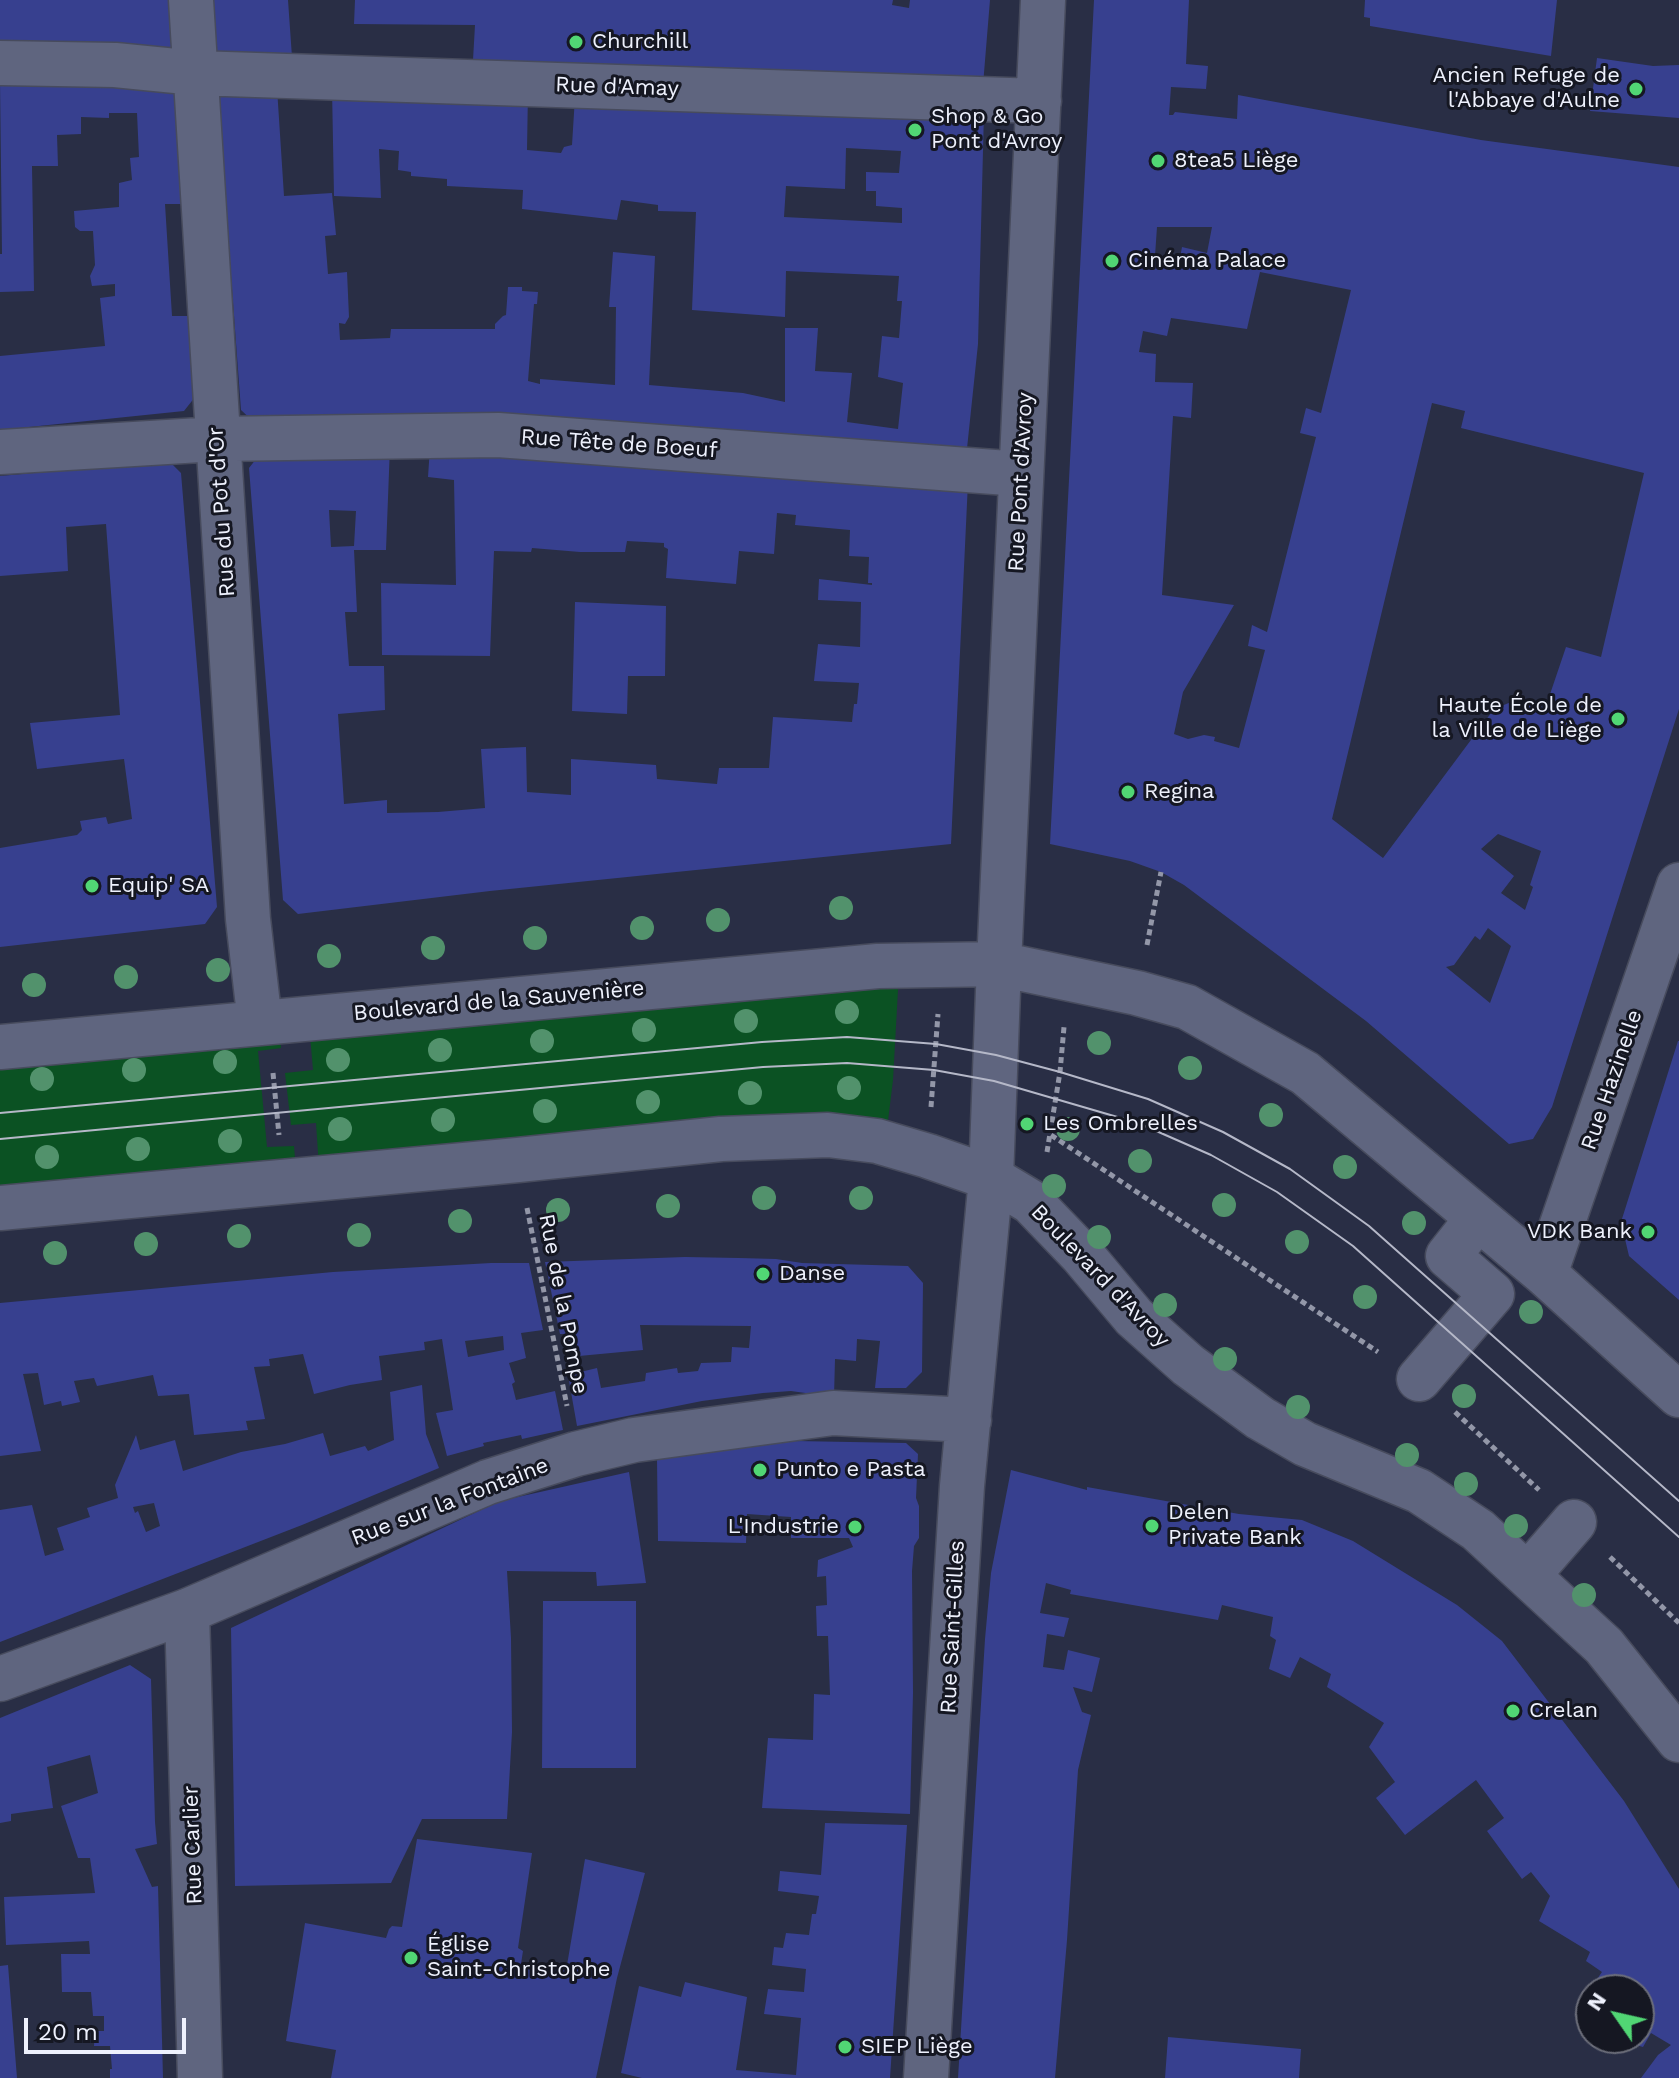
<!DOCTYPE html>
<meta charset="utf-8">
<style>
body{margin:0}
#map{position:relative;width:1679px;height:2078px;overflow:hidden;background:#292e45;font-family:"Work Sans",sans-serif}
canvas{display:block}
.north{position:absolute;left:1575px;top:1974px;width:80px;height:80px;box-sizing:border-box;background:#151722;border:2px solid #6c6e7a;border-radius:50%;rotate:304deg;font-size:22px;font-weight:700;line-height:32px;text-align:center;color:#eef1fd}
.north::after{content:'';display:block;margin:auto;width:28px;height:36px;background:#51d674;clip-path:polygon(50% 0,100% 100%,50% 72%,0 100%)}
.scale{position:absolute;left:24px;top:2018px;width:162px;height:36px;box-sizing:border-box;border:4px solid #eef1fd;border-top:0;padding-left:10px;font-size:24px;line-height:28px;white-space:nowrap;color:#eef1fd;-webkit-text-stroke:6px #151722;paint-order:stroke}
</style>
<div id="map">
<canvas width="1679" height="2078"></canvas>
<div class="north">N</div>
<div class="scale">20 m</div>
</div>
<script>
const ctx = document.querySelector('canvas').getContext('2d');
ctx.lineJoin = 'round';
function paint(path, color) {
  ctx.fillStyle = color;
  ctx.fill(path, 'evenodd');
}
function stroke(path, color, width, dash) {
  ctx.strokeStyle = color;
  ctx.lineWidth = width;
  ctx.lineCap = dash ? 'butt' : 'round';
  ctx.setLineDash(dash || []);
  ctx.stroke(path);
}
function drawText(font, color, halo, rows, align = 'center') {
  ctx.font = font + ' "Work Sans",sans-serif';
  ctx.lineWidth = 6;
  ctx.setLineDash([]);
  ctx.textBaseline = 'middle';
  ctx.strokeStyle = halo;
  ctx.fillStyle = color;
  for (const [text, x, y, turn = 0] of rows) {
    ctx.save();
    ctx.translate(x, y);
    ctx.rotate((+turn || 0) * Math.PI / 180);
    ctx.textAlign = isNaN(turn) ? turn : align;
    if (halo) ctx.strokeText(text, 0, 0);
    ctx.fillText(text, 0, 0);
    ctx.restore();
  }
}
const green = new Path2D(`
 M899,972L893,1080L887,1129L319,1168L316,1123L291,1125L285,1073L313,1070L309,1024Z
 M279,1026L281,1048L258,1051L267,1147L294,1146L296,1170L0,1197V1053Z`);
const building = new Path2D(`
 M0,0H172L177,50L0,47Z
 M210,0H288L292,57L227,59L213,48Z
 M355,0H893L892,5L909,8L910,0H990L983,85L473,60L475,25L354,24Z
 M1094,0H1189L1186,64L1208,66L1206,89L1171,87L1169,115H1173L1175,112L1237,119L1238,95L1481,140L1679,167V709L1552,1107L1533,1139L1509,1144L1366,1021L1184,885L1161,872L1130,861L1050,844ZM1157,227H1212L1207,253L1182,247L1180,258L1155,256ZM1260,272L1351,290L1321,413L1306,408L1300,433L1316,437L1267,632L1252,625L1248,646L1265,650L1239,748L1214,741L1215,737L1204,735L1188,739L1174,734L1183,692L1234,605L1162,595L1173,416L1191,418L1193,383L1155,382L1156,354L1139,352L1143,331L1167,336L1171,318L1247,329ZM1432,403L1465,411L1461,428L1644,473L1601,657L1566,647L1545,709L1533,700H1516L1494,709L1383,858L1332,819ZM1498,834L1541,851L1530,885L1533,887L1525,910L1501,893L1514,876L1481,849ZM1488,928L1511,946L1490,1003L1446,967L1454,965L1475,936L1480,940Z
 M1365,0H1557L1551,56L1370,26V18L1364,17Z
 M1597,58L1653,66L1679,65V118L1590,111Z
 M0,81L177,88L186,204H165L172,316H191L195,397L184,411L0,430V356L105,346L100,298L115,296V284L92,286L90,276L95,265L93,231H80L75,227L74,211L119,207V183L132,180L130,158L139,157L137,113H109V118L81,117V134L57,135L58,166H32L34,291L0,292V254H2Z
 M227,88H277L284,196L332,193L336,235L325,236L328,274L347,272L349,317L345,324L339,323L340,340L390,338L391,329H495V324L503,316L506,315L508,287H522V291L538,292L537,304H534L528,381L540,384V379L615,385L616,307H609L613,252L655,256L649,385L743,393L785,402V328H818L815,371L852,373L847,422L898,429L903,383L878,377L882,336L899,338L902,301H897L899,276L786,271L785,317L692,310L696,212L658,211V205L621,200L617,220L522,209L523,190L447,186V179L411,176V172L398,170L399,151L379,149L381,198L334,196L332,88L528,91L527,150L561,153L564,147L572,145L575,97L984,112L978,344L966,458L257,425L241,410L218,100ZM846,148L901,151L899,173L866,172V191H876V206L902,208V223L784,217L786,186L845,189Z
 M390,446L386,550H354L357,612H345L349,666H384L385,710L338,714L344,804L387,800V813L438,812L485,808L481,749L526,747L527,792L571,795V759L656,765L657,779L717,784L719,768H769L773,717L852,722L854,704H857L859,683L814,681L818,644L860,647L861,602L818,600L819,579L872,585V583H868L869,557L849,556L850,530L795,525L796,515L777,513L774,554L739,551L736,584L666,578L668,549L664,547V543L627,541L625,552H580L532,548L531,552L494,551L490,656L382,655L381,583L456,585L454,480L428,477L430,447L968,482L951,844L490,891L298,914L283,900L249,468L260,454ZM329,510L356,511L354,546L331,547Z
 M169,461L181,473L217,907L205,924L0,947V848L77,835L82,830L80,821L106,817L108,824L132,819L124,759L37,769L30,723L120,715L106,524L66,527L68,571L0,576V476Z
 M575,602L666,606L665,676H628L627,714L572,711Z
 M1678,1041H1679V1300L1629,1256L1621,1222Z
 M685,1257L739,1258L776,1259L802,1263L908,1266L923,1283L922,1372L906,1388H875L880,1341L857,1339L856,1361L835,1359L834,1397L791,1391L763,1393L702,1401L577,1426L568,1375L597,1368L601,1388L645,1381L646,1373L677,1368L678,1373L698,1371L701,1363L731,1362L732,1347L749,1348L751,1326L640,1325L643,1350L579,1356L575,1334H560L545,1262Z
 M491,1263H529L543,1330L521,1333L526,1358L509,1363L515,1382L512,1384L516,1400L555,1391L563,1430L522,1439L521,1435L483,1443L484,1446L447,1456L436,1413L453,1410L442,1339L424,1342L425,1350L379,1356L382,1380L350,1385L314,1394L303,1354L269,1359L270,1366L254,1367L265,1419L246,1421L248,1430L194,1435L189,1394L158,1396L153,1375L97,1386L94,1378L74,1381L80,1402L62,1406L61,1401L44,1405L38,1373L23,1374L41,1451L0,1456V1303L333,1272ZM503,1336L504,1350L468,1357L465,1341Z
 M422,1385L426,1434L439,1468L302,1525L0,1642V1510L32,1505L45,1556L64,1550L57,1528L90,1517L87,1508L118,1498L115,1485L136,1435L140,1450L175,1440L183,1471L241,1452L285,1444L323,1433L330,1456L365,1446L368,1451L394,1440L390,1392ZM154,1503L160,1526L146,1532L138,1511L135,1513L133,1507Z
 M795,1441L906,1443L918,1454L916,1498L919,1506V1538L914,1546L912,1571L913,1693L910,1814L762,1808L768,1738L813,1740L814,1694L830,1695L828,1636H817L816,1606L827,1605L826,1576L817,1577L818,1560L853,1547L849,1538H791V1517L747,1514L746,1543L658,1541L657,1459L727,1443Z
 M1011,1470L1087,1490V1487L1239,1514L1302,1520L1353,1541L1457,1605L1502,1641L1624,1801L1679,1889V2078H1641L1658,2055L1671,2045L1651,2033L1643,2047L1636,2045L1630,2050L1616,2038H1639V1990H1591V2015L1579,2005L1602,1972L1586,1961L1590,1952L1539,1921L1550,1896L1531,1872L1522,1879L1487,1831L1504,1818L1476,1780L1405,1835L1376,1798L1395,1782L1369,1747L1384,1723L1327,1687L1331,1674L1300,1657L1290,1678L1269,1669L1276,1640L1270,1636L1273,1617L1222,1605L1218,1620L1070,1594L1071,1590L1046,1583L1040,1613L1069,1618L1064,1637L1047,1634L1043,1667L1064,1670L1068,1650L1100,1658L1092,1692L1073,1687L1082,1712L1091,1715L1078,1770L1067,1940L1055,2078H958L985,1639L991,1573Z
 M629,1472L646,1583L597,1586L596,1572L507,1571L511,1638L512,1732L507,1819H422L391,1883L235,1886L231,1628L500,1501Z
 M543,1601H636V1768H542Z
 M130,1665L151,1679L155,1822L157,1844L135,1849L152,1887L158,1886L163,2078H110V2069H112L110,2046H94L95,2031H104V2016H93L91,1992H62L61,1954H90L89,1941L6,1945L4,1897L95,1893L90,1858H78L61,1806L98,1793L90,1755L47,1767L53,1808L11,1814V1821L0,1823V1718Z
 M825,1823L907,1825L890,2078H642L621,2073L639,1986L681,1997L685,1982L747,1997L736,2070L796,2075L801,2018L764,2014L768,1989L804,1992L806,1969L772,1965L774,1947L783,1948L786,1933L809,1935L812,1914H816L819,1896L778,1891L780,1871L821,1875Z
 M417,1839L532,1853L518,1948L523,1951L521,1964L539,1968L540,1965L566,1971L585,1859L645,1873L617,1978L596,2078H331L336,2050L286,2041L305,1923L386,1938L389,1929L392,1926L402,1927Z
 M8,1965L17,2078H0V1966Z
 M1168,2037L1301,2049L1299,2078H1165Z`);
const path = new Path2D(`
 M1147,945L1161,872
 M273,1073L279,1135
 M931,1107L938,1014
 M1051,1135L1378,1352
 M1047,1152L1060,1072L1064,1027
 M527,1208L567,1406
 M1455,1412L1539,1490
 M1610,1557L1679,1623`);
const minor = new Path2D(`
 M191,0L248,919L260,1023
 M0,63L115,65L196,73L1039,101
 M0,452L217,439L498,435L1021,474
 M0,1047L878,966L999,964L1137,993L1187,1007L1305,1073L1545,1274L1679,1395
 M0,1208L518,1160L721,1139L828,1135L877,1141L928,1156L991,1178L1031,1202L1082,1255L1134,1317L1188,1365L1260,1418L1305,1444L1419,1491L1478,1530L1604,1646L1679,1740
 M1545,1274L1679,885
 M1419,1379L1492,1294L1448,1256L1478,1218
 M1528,1575L1574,1522
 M187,1611L200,2078
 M0,1679L187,1611L488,1482L576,1454L634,1440L833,1413L969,1420
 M926,2078L962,1486L991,1178L999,964L1043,0`);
const tram = new Path2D(`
 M0,1113L762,1042L847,1037L936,1044L996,1055L1060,1072L1148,1099L1223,1132L1290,1169L1369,1226L1679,1501
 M0,1139L763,1067L847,1063L934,1070L994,1081L1138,1123L1211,1155L1277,1192L1353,1246L1679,1537`);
const trees = [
 [841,908],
 [718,920],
 [642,928],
 [535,938],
 [433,948],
 [329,956],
 [218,970],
 [126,977],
 [34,985],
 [847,1012],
 [746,1021],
 [644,1030],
 [542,1041],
 [1099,1043],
 [440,1050],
 [338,1060],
 [225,1062],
 [1190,1068],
 [134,1070],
 [42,1079],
 [849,1088],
 [750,1093],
 [648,1102],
 [545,1111],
 [1271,1115],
 [443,1120],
 [340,1129],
 [1068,1129],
 [230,1141],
 [138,1149],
 [47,1157],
 [1140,1161],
 [1345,1167],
 [1054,1186],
 [764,1198],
 [861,1198],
 [1224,1205],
 [668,1206],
 [558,1210],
 [460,1221],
 [1414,1223],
 [359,1235],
 [239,1236],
 [1099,1237],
 [1297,1242],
 [146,1244],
 [55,1253],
 [1365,1297],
 [1165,1305],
 [1531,1312],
 [1225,1359],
 [1464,1396],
 [1298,1407],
 [1407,1455],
 [1466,1484],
 [1516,1526],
 [1584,1595]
];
const markers = [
 [576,42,8,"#51d674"],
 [1636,89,8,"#51d674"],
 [915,130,8,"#51d674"],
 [1158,161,8,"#51d674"],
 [1112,261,8,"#51d674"],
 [1618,719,8,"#51d674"],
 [1128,792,8,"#51d674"],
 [92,886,8,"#51d674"],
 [1027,1124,8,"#51d674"],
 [1648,1232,8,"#51d674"],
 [763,1274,8,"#51d674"],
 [760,1470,8,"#51d674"],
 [1152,1526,8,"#51d674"],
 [855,1527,8,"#51d674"],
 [1513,1711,8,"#51d674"],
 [411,1958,8,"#51d674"],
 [845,2047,8,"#51d674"]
];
const poiNames = [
 ["Churchill",592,42],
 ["Ancien Refuge de",1620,76,"right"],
 ["l'Abbaye d'Aulne",1620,101,"right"],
 ["Shop & Go",931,117],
 ["Pont d'Avroy",931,142],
 ["8tea5 Liège",1174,161],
 ["Cinéma Palace",1128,261],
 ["Haute École de",1602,706,"right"],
 ["la Ville de Liège",1602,731,"right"],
 ["Regina",1144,792],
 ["Equip' SA",108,886],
 ["Les Ombrelles",1043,1124],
 ["VDK Bank",1632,1232,"right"],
 ["Danse",779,1274],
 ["Punto e Pasta",776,1470],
 ["Delen",1168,1513],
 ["Private Bank",1168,1538],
 ["L'Industrie",839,1527,"right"],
 ["Crelan",1529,1711],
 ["Église",427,1945],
 ["Saint-Christophe",427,1970],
 ["SIEP Liège",861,2047]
];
const streetNames = [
 ["Rue d'Amay",617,87,2],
 ["Rue Tête de Boeuf",619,444,4],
 ["Rue Pont d'Avroy",1021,482,-87],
 ["Rue du Pot d'Or",222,512,-94],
 ["Boulevard de la Sauvenière",499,1001,-5],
 ["Rue Hazinelle",1612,1080,-71],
 ["Boulevard d'Avroy",1100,1276,46],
 ["Rue de la Pompe",563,1304,79],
 ["Rue sur la Fontaine",450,1502,-21],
 ["Rue Saint-Gilles",953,1627,-87],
 ["Rue Carlier",193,1845,-92]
];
paint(green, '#0b5223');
paint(building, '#37408f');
stroke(minor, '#474b5d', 47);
stroke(path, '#9397a8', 5, [6, 4]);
stroke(minor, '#5f657f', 44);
stroke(tram, '#b5b8c8', 2);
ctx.fillStyle = '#52926c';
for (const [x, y] of trees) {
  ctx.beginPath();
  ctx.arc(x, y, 12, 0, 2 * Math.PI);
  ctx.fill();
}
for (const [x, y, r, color] of markers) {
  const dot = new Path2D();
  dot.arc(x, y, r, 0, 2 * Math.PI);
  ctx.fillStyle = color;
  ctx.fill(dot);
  stroke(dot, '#151722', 3);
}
drawText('22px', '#eef1fd', '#151722', poiNames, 'left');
drawText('22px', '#eef1fd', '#151722', streetNames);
</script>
